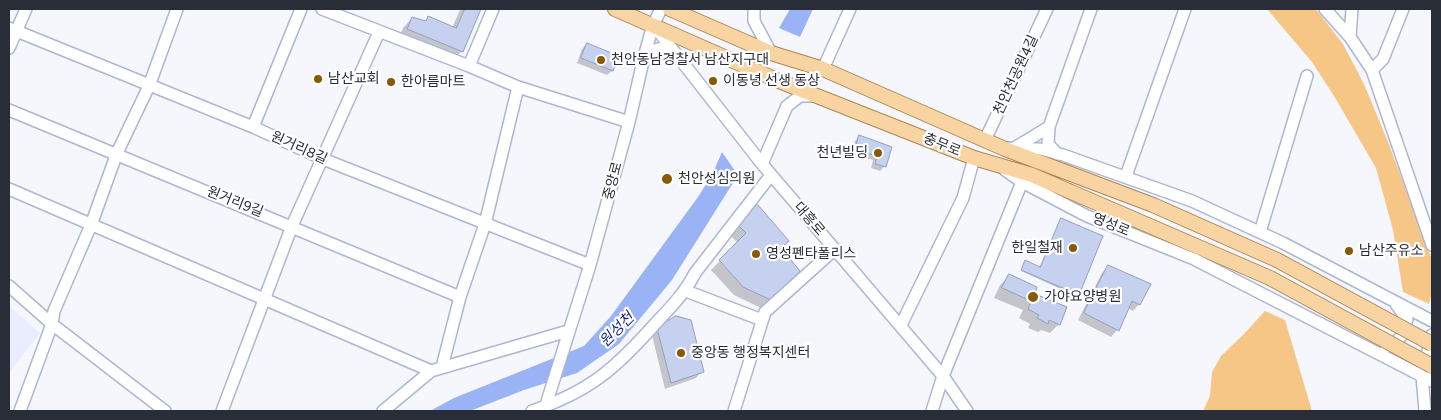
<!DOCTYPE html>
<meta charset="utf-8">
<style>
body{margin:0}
#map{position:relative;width:1441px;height:420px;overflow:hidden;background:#f5f7fd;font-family:Figtree,sans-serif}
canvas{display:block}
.frame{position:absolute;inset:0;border:10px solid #292d38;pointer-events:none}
</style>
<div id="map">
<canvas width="1441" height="420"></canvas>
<div class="frame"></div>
</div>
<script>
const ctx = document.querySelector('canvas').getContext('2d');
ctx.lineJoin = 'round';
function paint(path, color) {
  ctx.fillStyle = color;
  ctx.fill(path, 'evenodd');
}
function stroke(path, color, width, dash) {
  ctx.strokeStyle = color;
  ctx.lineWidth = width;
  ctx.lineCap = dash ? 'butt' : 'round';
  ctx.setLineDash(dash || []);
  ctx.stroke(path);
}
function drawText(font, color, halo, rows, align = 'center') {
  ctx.font = font + ' Figtree,"Noto Sans KR",sans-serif';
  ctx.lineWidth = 4.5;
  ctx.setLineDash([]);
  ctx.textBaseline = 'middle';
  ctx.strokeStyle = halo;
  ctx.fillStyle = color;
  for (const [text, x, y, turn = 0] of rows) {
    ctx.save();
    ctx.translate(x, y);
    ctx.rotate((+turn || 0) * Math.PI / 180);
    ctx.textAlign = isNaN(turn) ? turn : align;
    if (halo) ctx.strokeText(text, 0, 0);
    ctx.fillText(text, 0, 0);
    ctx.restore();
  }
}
const built = new Path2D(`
 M9,306L40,333L9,373Z`);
const green = new Path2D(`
 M1267,9H1316L1343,44L1364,84L1388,142L1432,259V292L1429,304L1403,292L1393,230L1376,168L1334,96L1312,62Z
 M1265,311L1285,320L1312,411H1203L1210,396L1212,372L1221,356L1244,334Z`);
const water = new Path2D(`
 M790,9H813L800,37L779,28Z
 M722,152L738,175L672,280L619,344L577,373L524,390L470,411H430L454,398L584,346L611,316L698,197L712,175Z`);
const shadow = new Path2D(`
 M457,9H480L462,51L453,60L399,38L403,28L412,18L424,22L428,18L452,28L460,10Z
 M587,44L612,71L607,75L577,63L582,49Z
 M860,136L891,148L885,166L880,171L871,168L873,160L851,154L855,141Z
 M758,207L780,249L798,271L761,308L734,295L711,270L738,243L730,235Z
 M1061,219L1078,294L1076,296L1021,271L1025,261L1039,268Z
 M1109,266L1139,304L1133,311L1128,308L1117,330L1111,337L1078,320L1102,273Z
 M1009,276L1034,294L1059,324L1050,333L1041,330L1038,332L1028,328L1030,324L1019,318L1023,310L994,298L1000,285Z
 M658,329L702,371L696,378L665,389L652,335Z`);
const building = new Path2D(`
 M465,9H481L463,52L407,29L412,17L426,21L428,16L456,28Z
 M587,43L619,56L613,71L581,58Z
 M859,135L892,147L886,167L875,164L877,156L855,150Z
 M758,205L789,241L781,248L800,271L771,300L743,287L719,260L746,233L738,225Z
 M1061,218L1103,236L1079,295L1021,270L1025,260L1040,267Z
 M1108,265L1151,284L1140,305L1132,301L1119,331L1084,313Z
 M1009,274L1037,287L1035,294L1067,307L1060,325L1049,320L1048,324L1037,318L1039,315L1028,309L1031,301L1002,288Z
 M676,316L691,320L704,372L671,383L657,328Z`);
const minor = new Path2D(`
 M322,9L469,66L518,87L629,122
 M754,9V21L771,53
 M1325,9L1350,37
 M1352,9L1350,37L1372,70L1432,245
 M655,27L762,164L943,376L967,411
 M9,28L253,127L323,159L590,265
 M9,48L26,9
 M645,60C654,46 664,45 676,56
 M469,66L493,9
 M823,69L850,9
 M1372,70L1383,59L1403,9
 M9,110L460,297
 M253,127L301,9
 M985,140L1047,9
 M1016,147L1049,127
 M1007,148L1040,149L1063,155L1192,201L1283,243L1432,321
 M1057,154L1048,144L1049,127L1091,9
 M762,164L787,106L800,96H813
 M1005,170L1022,182L1087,216L1194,259L1432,381
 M1126,176L1185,9
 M9,189L431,371
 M1260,232L1307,76
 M9,286L52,324L165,411
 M686,291L762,320
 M901,325L963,198L974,158
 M1386,347C1400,343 1404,333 1407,319L1396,304
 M442,367L460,297L485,224L518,87
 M20,411L52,324L54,311L91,225L117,153L149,86L177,9
 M222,411L292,226L379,32
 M383,411L431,371L568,331
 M532,411C590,391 615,369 655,324C670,308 685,293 695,273L771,175
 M544,411L590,265L629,122L644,57L653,25L661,9
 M734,411L765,312L835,249
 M932,411L943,376L1022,182
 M1425,411L1422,376L1432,335`);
const major = new Path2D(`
 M615,9L779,81L974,158L1032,175L1270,278
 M670,9L771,53L823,69L1005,149L1153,205L1277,260`);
const majorBridge = new Path2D(`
 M1277,260L1432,344
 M1270,278L1432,366`);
const markers = [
 [601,60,5,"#895900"],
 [318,79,5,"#895900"],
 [713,81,5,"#895900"],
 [391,82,5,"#895900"],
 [878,153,5,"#895900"],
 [667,179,6,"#895900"],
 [1073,248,5,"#895900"],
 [1349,251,5,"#895900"],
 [756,254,5,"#895900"],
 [1033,297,6,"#895900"],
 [681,353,5,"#895900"]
];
const poiNames = [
 ["천안동남경찰서 남산지구대",611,60],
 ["남산교회",328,79],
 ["이동녕 선생 동상",723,81],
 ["한아름마트",401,82],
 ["천년빌딩",868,153,"right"],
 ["천안성심의원",678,179],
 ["한일철재",1063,248,"right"],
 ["남산주유소",1359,251],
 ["영성펜타폴리스",766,254],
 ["가야요양병원",1044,297],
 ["중앙동 행정복지센터",691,353]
];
const streetNames = [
 ["천안천공원4길",1016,75,-65],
 ["충무로",942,145,22],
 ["원거리8길",299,148,24],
 ["중앙로",613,181,-75],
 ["원거리9길",235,202,22],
 ["대흥로",809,219,49],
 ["영성로",1111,225,22]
];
const waterNames = [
 ["원성천",617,330,-45]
];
paint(built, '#e8eefd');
paint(green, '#f6c687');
paint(water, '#9ab3f5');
paint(shadow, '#0003');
paint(building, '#c6d1ef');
stroke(building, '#959fbc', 1);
stroke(minor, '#abb7d4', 14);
stroke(major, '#ad8755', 16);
stroke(minor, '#fff', 11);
stroke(major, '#f8d4a2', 14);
stroke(majorBridge, '#ad8755', 16, []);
stroke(majorBridge, '#f8d4a2', 14);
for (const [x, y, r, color] of markers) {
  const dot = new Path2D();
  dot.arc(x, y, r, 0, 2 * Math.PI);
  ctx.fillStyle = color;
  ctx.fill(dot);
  stroke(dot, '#fff', 2);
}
drawText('14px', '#292d38', '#fff', poiNames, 'left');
drawText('14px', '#292d38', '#fff', streetNames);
drawText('italic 15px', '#1a2986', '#fff', waterNames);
</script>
